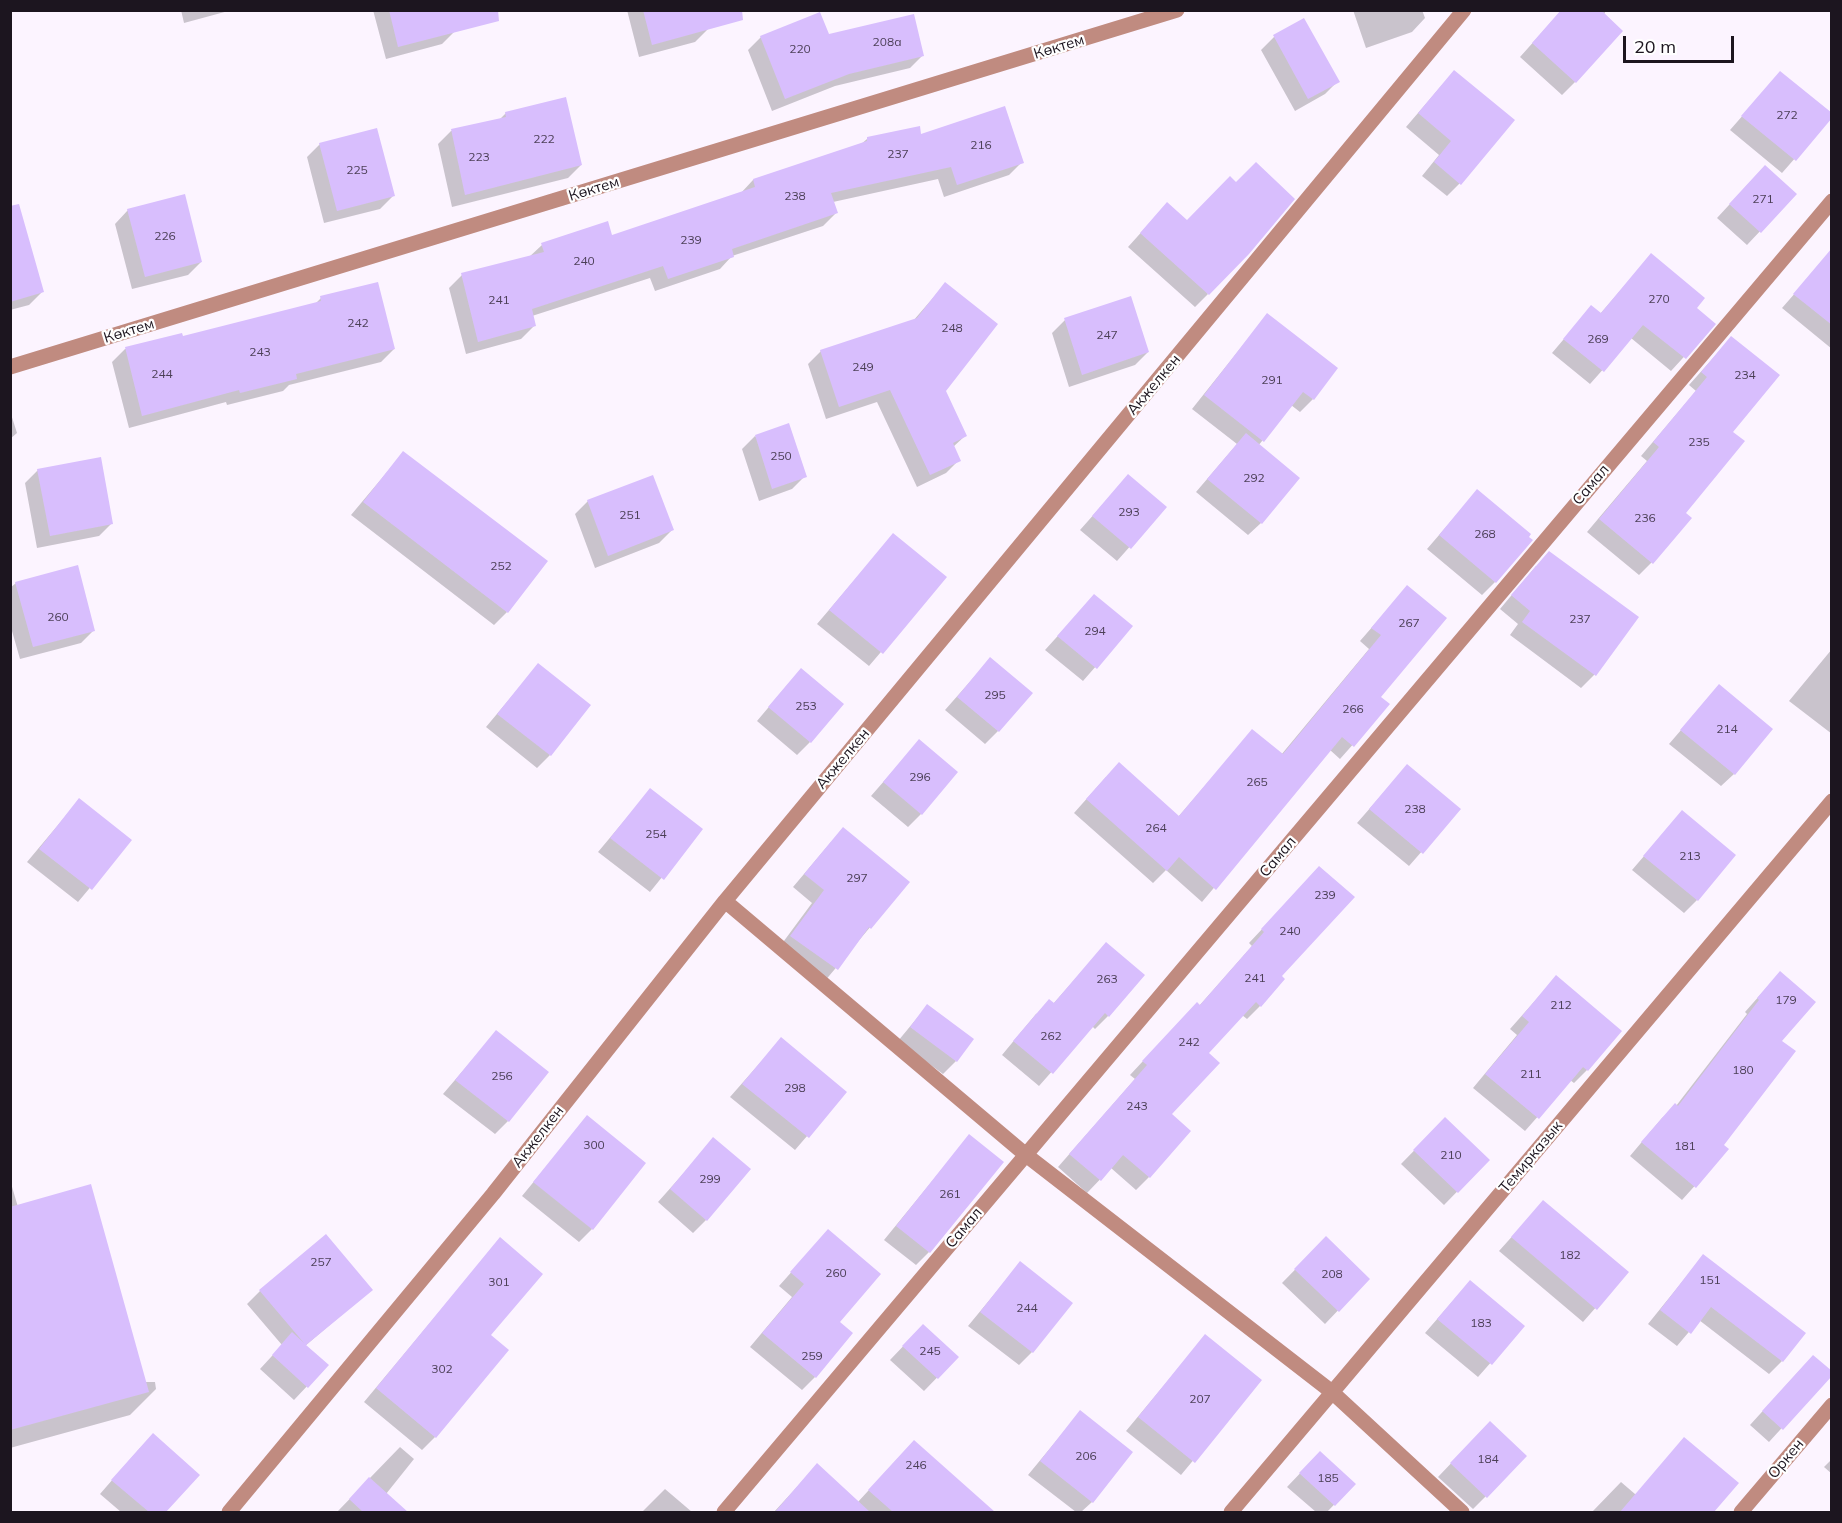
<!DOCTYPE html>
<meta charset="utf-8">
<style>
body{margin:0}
#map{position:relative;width:1842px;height:1523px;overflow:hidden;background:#fcf4ff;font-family:Mulish,sans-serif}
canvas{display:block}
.frame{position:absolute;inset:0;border:12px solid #1c151f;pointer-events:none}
.scale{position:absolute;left:1623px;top:36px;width:111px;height:27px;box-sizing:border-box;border:3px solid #1c151f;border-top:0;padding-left:8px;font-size:18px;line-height:21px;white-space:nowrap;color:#1c151f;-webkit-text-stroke:4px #fff;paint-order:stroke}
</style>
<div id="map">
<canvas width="1842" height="1523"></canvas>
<div class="frame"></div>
<div class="scale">20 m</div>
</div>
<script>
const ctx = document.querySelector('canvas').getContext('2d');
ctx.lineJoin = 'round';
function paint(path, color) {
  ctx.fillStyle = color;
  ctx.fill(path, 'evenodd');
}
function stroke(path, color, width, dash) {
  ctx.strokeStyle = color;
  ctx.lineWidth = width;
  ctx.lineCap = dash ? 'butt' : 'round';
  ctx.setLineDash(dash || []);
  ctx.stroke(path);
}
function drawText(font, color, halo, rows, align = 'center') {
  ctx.font = font + ' Mulish,sans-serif';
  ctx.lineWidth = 4.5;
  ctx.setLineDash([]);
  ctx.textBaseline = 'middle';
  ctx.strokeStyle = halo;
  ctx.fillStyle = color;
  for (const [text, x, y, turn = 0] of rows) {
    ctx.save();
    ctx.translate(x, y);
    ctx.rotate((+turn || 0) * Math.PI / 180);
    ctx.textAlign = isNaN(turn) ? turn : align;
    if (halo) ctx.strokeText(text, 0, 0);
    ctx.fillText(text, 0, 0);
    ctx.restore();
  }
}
const shadow = new Path2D(`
 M181,10H232L184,23Z
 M373,10H449L455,31L442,44L386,59Z
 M627,10H703L708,29L695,42L639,57Z
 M1353,10H1422L1425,18L1412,32L1366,48Z
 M1562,10H1606L1575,82L1562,95L1520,57Z
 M1304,20L1338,81L1325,94L1295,111L1261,50L1274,37Z
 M828,36L923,55L910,68L835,86L772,111L748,50L761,37Z
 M1780,73L1832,116L1782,173L1730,130Z
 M1442,85L1460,183L1447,196L1422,176L1439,155L1406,127Z
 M506,113L581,165L568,178L452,207L438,144L451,131L499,120Z
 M920,136L1022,162L1009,175L944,197L938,179L833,202L836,213L823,226L732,256L720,269L655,291L650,278L532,316L534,326L521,339L466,354L449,288L462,275L528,258L542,245L607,223L611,237L740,194L753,180L860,145L867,139Z
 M320,144L393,196L380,209L324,223L307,157Z
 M1752,180L1795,194L1747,245L1717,218Z
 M128,210L201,262L188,275L132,289L115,224Z
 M1155,217L1208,294L1195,307L1128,247Z
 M10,243L42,292L29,305L10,310Z
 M1832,251V349L1782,308Z
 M1651,255L1695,308L1714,324L1671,371L1631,338L1590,384L1552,353L1591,307L1600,314Z
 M945,284L944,391L965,436L953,447L959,460L946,473L917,487L877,402L826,419L808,364L821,351L913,321Z
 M321,298L394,349L381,362L289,385L283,391L227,405L226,402L129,428L112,362L125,349L182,338L315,304Z
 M1267,315L1313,399L1300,412L1291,405L1258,446L1261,523L1248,535L1196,492L1237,444L1192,409Z
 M1065,320L1148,352L1135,365L1069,387L1052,333Z
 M1731,338V432L1652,562L1639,575L1587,532L1647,461L1641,456L1696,391L1689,385Z
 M10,411L17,433L10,439Z
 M755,436L805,476L792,489L759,501L742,449Z
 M403,453L507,612L494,625L351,515Z
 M38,470L112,523L99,536L37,548L25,483Z
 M1128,476L1165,507L1117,561L1080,530Z
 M1477,491L1495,582L1482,595L1427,549Z
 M588,501L672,530L659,543L595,568L575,514Z
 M893,535L945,577L869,666L817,624Z
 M1536,566L1637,617L1594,675L1581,688L1510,635L1518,624L1500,609Z
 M16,583L94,630L81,643L20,659L10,624V588Z
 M1407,587L1379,697L1388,705L1340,759L1330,750L1202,902L1166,870L1153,883L1074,813L1106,777L1178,817L1252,731L1281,755L1369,649L1360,641Z
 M1094,596L1131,626L1083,681L1045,650Z
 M1832,649V734L1789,701Z
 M990,659L998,731L985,744L945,710Z
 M538,665L550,755L537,768L486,727Z
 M789,683L810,742L797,755L757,721Z
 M1719,686L1734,774L1721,786L1669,744Z
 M919,741L921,814L908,827L871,796Z
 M1407,766L1459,809L1409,866L1357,823Z
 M650,790L701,829L650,892L598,852Z
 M79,800L130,840L78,902L27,862Z
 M1682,812L1697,900L1684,913L1632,870Z
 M831,842L908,882L824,982L778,949L812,903L793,887Z
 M1307,881L1280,976L1260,1006L1247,1019L1242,1015L1207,1053L1170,1115L1149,1177L1136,1190L1111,1168L1087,1193L1058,1167L1135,1079L1130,1075L1184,1017L1199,1006L1252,946L1249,943Z
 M1106,944L1143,975L1108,1016L1095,1029L1092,1026L1039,1086L1002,1055L1036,1014L1053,1004Z
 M1556,977L1620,1031L1587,1070L1574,1083L1570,1080L1525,1131L1473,1088L1517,1035L1510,1029Z
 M1768,986L1780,1042L1722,1145L1727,1150L1682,1200L1630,1156L1662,1118L1676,1106L1747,1014L1745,1012Z
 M927,1006L956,1061L943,1074L898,1041Z
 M496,1032L508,1121L495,1134L443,1094Z
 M781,1039L845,1092L795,1150L730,1097Z
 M587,1117L592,1229L579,1242L522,1196Z
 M1445,1119L1488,1160L1444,1205L1401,1164Z
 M969,1136L929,1252L916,1265L884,1240Z
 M714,1139L706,1220L693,1233L658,1202Z
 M10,1180L18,1207L145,1382H155L156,1389L130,1415L10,1448Z
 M1543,1202L1627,1272L1583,1322L1499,1251Z
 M828,1231L837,1323L815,1377L802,1390L750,1347L792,1297L779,1286Z
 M1326,1238L1368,1279L1325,1324L1282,1283Z
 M500,1239L489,1335L435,1437L422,1450L364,1402Z
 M1703,1256L1782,1361L1769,1374L1699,1320L1677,1346L1648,1324Z
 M1020,1263L1032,1352L1019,1365L968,1326Z
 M371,1290L305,1346L326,1366L294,1400L260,1369L282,1345L247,1304L260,1291Z
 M1458,1295L1523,1326L1478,1377L1425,1333Z
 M1205,1336L1260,1380L1181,1475L1126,1431Z
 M910,1339L957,1357L924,1391L890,1360Z
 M1800,1370L1832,1373L1769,1442L1750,1425Z
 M1080,1412L1092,1502L1081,1512H1076L1028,1475Z
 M1477,1436L1486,1496L1473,1509L1438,1477Z
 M400,1447L414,1459L386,1494L403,1510L401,1512H337Z
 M140,1448L197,1475L164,1512H121L100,1494Z
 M901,1455L989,1509L987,1512H866L855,1503L847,1512H774L817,1465L857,1503Z
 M1832,1459V1474L1824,1467Z
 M1307,1466L1354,1484L1327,1512H1316L1287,1487Z
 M1735,1481L1707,1512H1592L1621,1482L1635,1494Z
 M665,1489L692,1512H642Z`);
const building = new Path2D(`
 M389,10H498L499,21L398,47Z
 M643,10H742L743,20L652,45Z
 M1561,10H1601L1623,31L1576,83L1532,43Z
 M820,12L829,34L914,14L924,56L849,74L785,99L760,36Z
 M1304,18L1340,82L1308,99L1273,35Z
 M1454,70L1515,120L1461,185L1434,162L1451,141L1418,113Z
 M1780,71L1832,113V118L1796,161L1741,116Z
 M566,97L582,165L465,195L451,129L506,117L505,112Z
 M1005,106L1024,163L957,185L951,167L831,193L838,213L732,249L734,257L668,279L663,266L532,309L536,326L478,342L461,273L544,252L541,243L608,221L612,235L755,187L753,179L867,141V137L920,126L921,134Z
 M377,128L395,196L337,211L319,143Z
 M1256,162L1295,199L1249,254L1209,295L1140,233L1167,202L1187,220L1230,176L1236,182Z
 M1765,165L1797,194L1761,233L1729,204Z
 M185,194L202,262L145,277L127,209Z
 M19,204L44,292L10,302V206Z
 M1832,248V325L1793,294Z
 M1651,253L1705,298L1697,308L1716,324L1686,359L1643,325L1604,372L1563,339L1591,305L1601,313Z
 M378,282L395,349L296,374L297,379L240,393L239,390L142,416L125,347L182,333L183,336L321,301L320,296Z
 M945,282L998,324L946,391L967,436L953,443L961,461L930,475L890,390L839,407L820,350L917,318Z
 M1131,296L1149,352L1082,375L1064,318Z
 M1267,313L1338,368L1314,400L1303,392L1264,442L1204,395Z
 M1731,336L1780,375L1733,432L1745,441L1686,513L1692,518L1653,564L1599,519L1659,447L1653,442L1707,377L1701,372Z
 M789,423L807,477L772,489L755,435Z
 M1246,433L1300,478L1262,524L1207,479Z
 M403,451L548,561L508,613L363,502Z
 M101,457L113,524L50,536L37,469Z
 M1128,474L1167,507L1131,549L1092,516Z
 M653,475L674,530L608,556L587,500Z
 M1477,489L1531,534L1529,537L1533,540L1496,583L1439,535Z
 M893,533L947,577L883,654L829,610Z
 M1549,551L1639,617L1596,676L1522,622L1530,611L1511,595Z
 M78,565L95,631L33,647L15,582Z
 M1407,585L1447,618L1381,697L1390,704L1354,747L1342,737L1216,890L1179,857L1167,871L1086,799L1119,762L1179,816L1252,729L1283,754L1381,635L1371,628Z
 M1094,594L1133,626L1097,669L1057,636Z
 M990,657L1033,693L999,732L957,697Z
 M538,663L591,705L551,756L497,714Z
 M801,668L844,704L811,743L768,707Z
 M1719,684L1773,729L1735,775L1680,730Z
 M919,739L958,772L922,815L883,782Z
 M1407,764L1461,809L1423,854L1369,809Z
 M650,788L703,829L664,880L610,838Z
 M79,798L132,840L92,890L39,849Z
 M1682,810L1736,855L1698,901L1643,856Z
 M843,827L910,882L871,929L869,927L838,970L790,936L824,890L804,874Z
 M1319,866L1355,897L1282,976L1285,979L1261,1007L1256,1002L1209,1053L1220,1063L1172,1114L1191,1131L1150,1178L1123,1155L1101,1181L1069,1154L1147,1065L1142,1061L1197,1002L1200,1005L1264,932L1261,929Z
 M1106,942L1145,975L1109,1017L1105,1013L1053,1074L1013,1041L1049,999L1054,1003Z
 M1780,971L1816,1002L1782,1041L1796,1051L1724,1145L1729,1149L1696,1188L1641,1142L1675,1103L1678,1106L1759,1000L1757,998Z
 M1556,975L1622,1031L1588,1071L1583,1067L1539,1119L1485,1074L1529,1022L1522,1016Z
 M927,1004L974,1039L957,1062L910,1027Z
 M496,1030L549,1072L509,1122L455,1080Z
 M781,1037L847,1092L809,1138L742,1084Z
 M587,1115L646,1163L593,1230L533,1182Z
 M1445,1117L1490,1160L1458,1193L1413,1150Z
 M969,1134L1004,1162L930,1253L896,1226Z
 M713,1137L751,1169L707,1221L670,1189Z
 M91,1184L149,1392L10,1430V1207Z
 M1543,1200L1629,1272L1597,1310L1511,1237Z
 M828,1229L881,1274L840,1322L853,1333L816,1378L762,1333L804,1284L790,1272Z
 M326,1234L373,1290L306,1345L329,1365L308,1388L272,1355L292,1332L304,1343L259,1290Z
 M1326,1236L1370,1279L1339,1312L1294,1269Z
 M500,1237L543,1274L491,1335L509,1350L436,1438L376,1388Z
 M1703,1254L1806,1333L1783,1362L1711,1307L1691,1334L1660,1310Z
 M1020,1261L1073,1303L1033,1353L980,1312Z
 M1470,1280L1525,1326L1492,1365L1437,1319Z
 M923,1324L959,1357L938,1379L902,1346Z
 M1205,1334L1262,1380L1195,1463L1138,1417Z
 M1813,1355L1832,1371V1376L1783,1430L1762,1411Z
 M1080,1410L1133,1452L1093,1503L1040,1461Z
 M1490,1421L1527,1456L1487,1498L1450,1463Z
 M153,1433L200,1475L166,1512H149L111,1480Z
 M1684,1437L1739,1483L1714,1512H1620Z
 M914,1440L995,1512H893L868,1490Z
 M1320,1451L1356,1484L1335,1506L1299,1473Z
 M817,1463L870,1512H775Z
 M369,1477L408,1512H363L349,1499Z`);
const street = new Path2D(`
 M10,367L1177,10
 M725,901L1026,1155L1332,1392L1462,1512
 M229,1512L493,1194L725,901L1464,10
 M724,1512L1832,201
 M1231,1512L1832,801
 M1741,1512L1832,1405`);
const numberNames = [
 ["208а",887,42],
 ["220",800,49],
 ["272",1787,115],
 ["222",544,139],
 ["216",981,145],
 ["237",898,154],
 ["223",479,157],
 ["225",357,170],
 ["238",795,196],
 ["271",1763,199],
 ["226",165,236],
 ["239",691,240],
 ["240",584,261],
 ["270",1659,299],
 ["241",499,300],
 ["242",358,323],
 ["248",952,328],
 ["247",1107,335],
 ["269",1598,339],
 ["243",260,352],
 ["249",863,367],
 ["244",162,374],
 ["234",1745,375],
 ["291",1272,380],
 ["235",1699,442],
 ["250",781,456],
 ["292",1254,478],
 ["293",1129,512],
 ["251",630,515],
 ["236",1645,518],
 ["268",1485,534],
 ["252",501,566],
 ["260",58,617],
 ["237",1580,619],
 ["267",1409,623],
 ["294",1095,631],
 ["295",995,695],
 ["253",806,706],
 ["266",1353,709],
 ["214",1727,729],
 ["296",920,777],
 ["265",1257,782],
 ["238",1415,809],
 ["264",1156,828],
 ["254",656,834],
 ["213",1690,856],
 ["297",857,878],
 ["239",1325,895],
 ["240",1290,931],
 ["241",1255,978],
 ["263",1107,979],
 ["179",1786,1000],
 ["212",1561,1005],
 ["262",1051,1036],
 ["242",1189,1042],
 ["180",1743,1070],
 ["211",1531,1074],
 ["256",502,1076],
 ["298",795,1088],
 ["243",1137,1106],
 ["300",594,1145],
 ["181",1685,1146],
 ["210",1451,1155],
 ["299",710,1179],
 ["261",950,1194],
 ["182",1570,1255],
 ["257",321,1262],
 ["260",836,1273],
 ["208",1332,1274],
 ["151",1710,1280],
 ["301",499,1282],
 ["244",1027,1308],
 ["183",1481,1323],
 ["245",930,1351],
 ["259",812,1356],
 ["302",442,1369],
 ["207",1200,1399],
 ["206",1086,1456],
 ["184",1488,1459],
 ["246",916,1465],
 ["185",1328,1478]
];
const streetNames = [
 ["Көктем",1059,47,-17],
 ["Көктем",594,189,-17],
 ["Көктем",129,331,-17],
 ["Акжелкен",1154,385,-50],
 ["Самал",1591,485,-50],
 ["Акжелкен",843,759,-50],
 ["Самал",1278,857,-50],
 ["Акжелкен",538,1137,-52],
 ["Темирказык",1531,1157,-50],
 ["Самал",964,1228,-50],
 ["Оркен",1786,1459,-50]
];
paint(shadow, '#0003');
paint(building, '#d8befd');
stroke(street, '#c08b80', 15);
drawText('12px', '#4b3f56', null, numberNames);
drawText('15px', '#1c151f', '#fff', streetNames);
</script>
